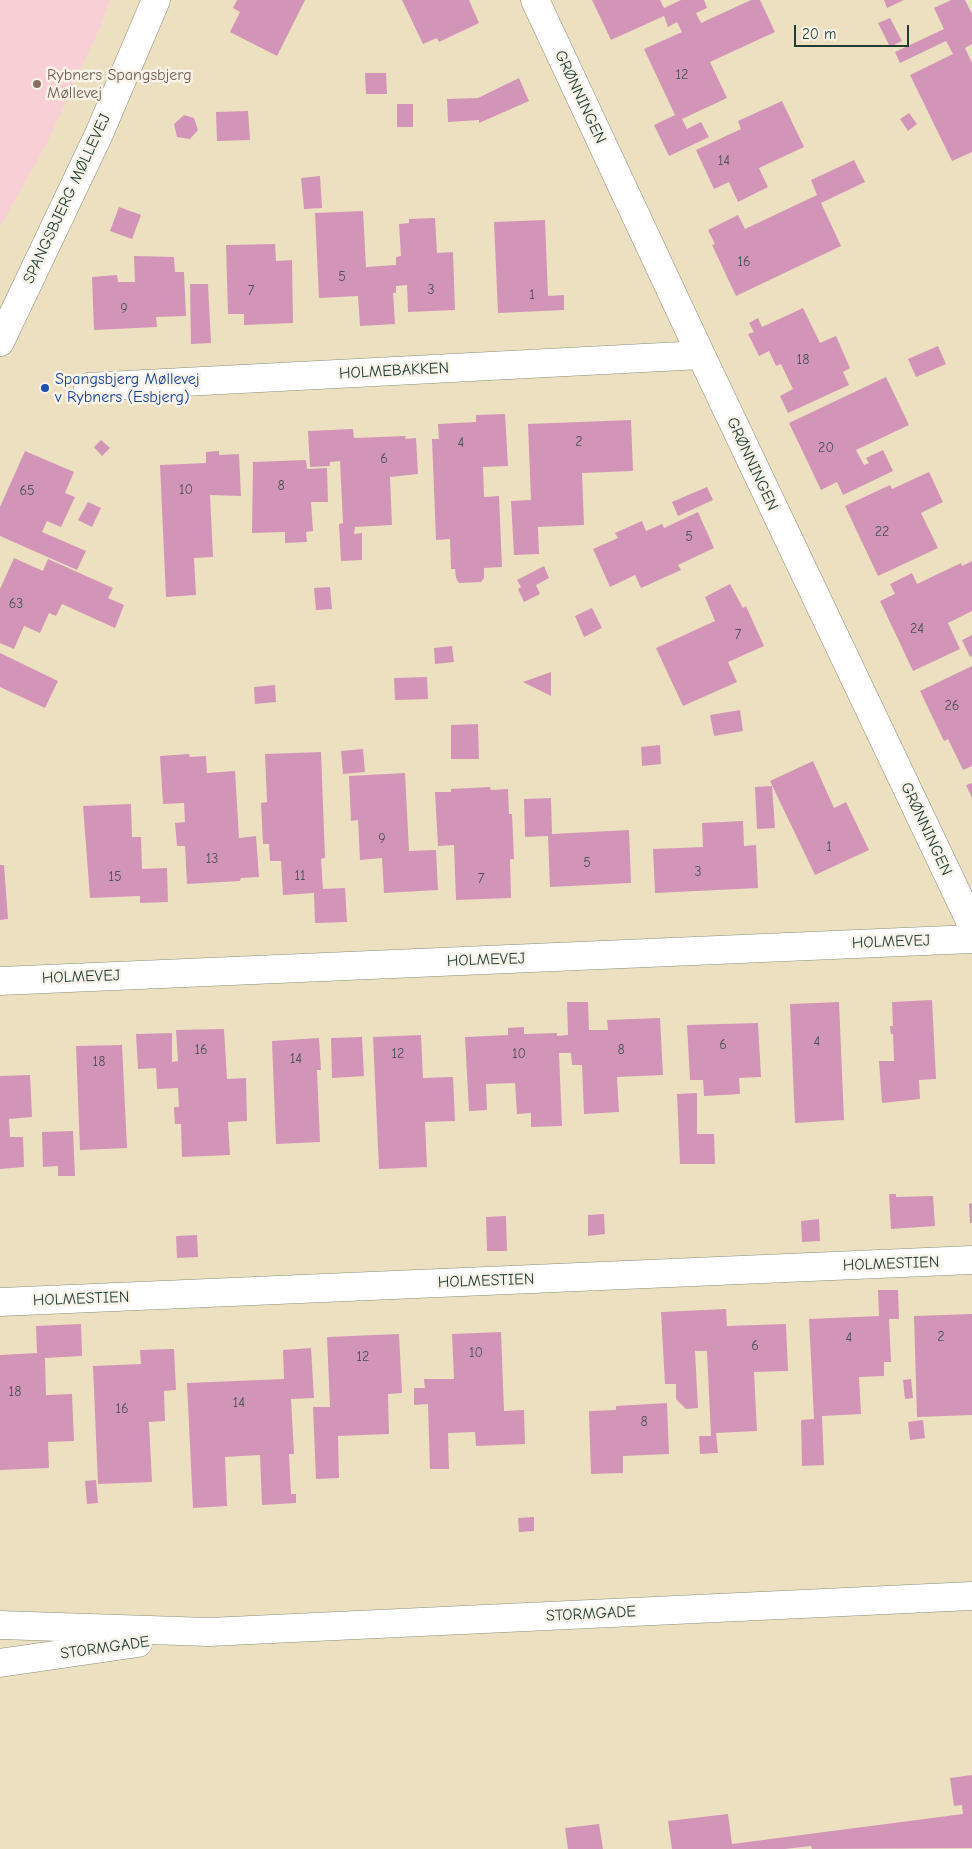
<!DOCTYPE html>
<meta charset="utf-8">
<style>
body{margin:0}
#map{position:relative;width:972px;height:1849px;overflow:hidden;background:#ede0c0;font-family:"Comic Neue",sans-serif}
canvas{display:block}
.scale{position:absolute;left:794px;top:25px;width:115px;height:22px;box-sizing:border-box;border:2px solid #1f3d34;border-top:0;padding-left:6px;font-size:15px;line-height:18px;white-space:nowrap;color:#1f3d34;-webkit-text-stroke:4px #f7f3e8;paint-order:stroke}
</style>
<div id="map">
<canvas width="972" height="1849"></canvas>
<div class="scale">20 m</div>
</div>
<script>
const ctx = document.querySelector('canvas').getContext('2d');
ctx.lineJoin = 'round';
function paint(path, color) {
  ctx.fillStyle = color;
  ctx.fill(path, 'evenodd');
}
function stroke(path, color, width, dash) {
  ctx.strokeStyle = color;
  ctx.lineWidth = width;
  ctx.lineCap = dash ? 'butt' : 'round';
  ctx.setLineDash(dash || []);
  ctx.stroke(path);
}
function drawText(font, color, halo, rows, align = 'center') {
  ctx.font = font + ' "Comic Neue",sans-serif';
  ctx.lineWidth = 5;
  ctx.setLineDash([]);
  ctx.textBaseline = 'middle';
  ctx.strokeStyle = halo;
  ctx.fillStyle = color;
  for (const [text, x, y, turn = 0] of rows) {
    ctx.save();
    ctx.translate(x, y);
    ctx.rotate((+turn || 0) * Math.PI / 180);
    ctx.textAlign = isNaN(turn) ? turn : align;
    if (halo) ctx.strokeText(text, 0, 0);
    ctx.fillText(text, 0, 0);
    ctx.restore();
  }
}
const built = new Path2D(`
 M0,0H110L101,25L47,143L0,227Z`);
const building = new Path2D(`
 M237,0H305L277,56L230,32L240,12L233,8Z
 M402,0H469L479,23L439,42L437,38L423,44Z
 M592,0H660L664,8L681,0H704L707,8L696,13L701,23L751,0H760L775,32L710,62L727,98L682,119L687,129L701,122L709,137L669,156L654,125L675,115L644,49L682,32L677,22L668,27L664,16L611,40Z
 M884,0H904L887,8Z
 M951,0H965L972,14V44L965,48L972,63V152L952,161L910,75L953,54L946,41L900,63L895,52L944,29L934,8Z
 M890,18L902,41L890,47L878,23Z
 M365,73H386L387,94H366Z
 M519,78L529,101L479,123V120L448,122L447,99L478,98Z
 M782,101L804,147L759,168L768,187L738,202L729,182L714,189L696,150L741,129L738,121Z
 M397,104H413V127H397Z
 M248,111L250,140L217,141L216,112Z
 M909,113L917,124L908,131L900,119Z
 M184,115L194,118L198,130L190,139L177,137L174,124Z
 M854,160L865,182L821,203L841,246L736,296L712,245L715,244L708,230L738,215L745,229L817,195L811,180Z
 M320,176L322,208L304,209L301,178Z
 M119,207L141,215L132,239L110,231Z
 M363,211L366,267L396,265V257L401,256L399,224L409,223V219L435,218L437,253L453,252L455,310L408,312L407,285L396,286V293H393L395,324L360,326L358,296L319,298L315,213Z
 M545,220L548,296L564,295V310L498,313L494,222Z
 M275,244L276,261L292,260L293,323L244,325V314H228L226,245Z
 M134,256L174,257L175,272H184L186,316L156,317L157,327L94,330L92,277L117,275L118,282H135Z
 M190,284H208L211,343L191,344Z
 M803,308L820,343L836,336L850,368L843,372L849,385L788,413L780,396L793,389L781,364L776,366L769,351L759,356L748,334L754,332L749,323L758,318L762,327Z
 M938,346L946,364L916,377L908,359Z
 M886,377L909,425L856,450L864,465L869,463L866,458L883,450L893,471L843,495L837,482L821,490L789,423Z
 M505,414L508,466L483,467L484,497L499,496L502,567L484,568V578L481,582L459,583L456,578L455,569H451L450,539L436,540L432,439H439L438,424L476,422V415Z
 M631,420L633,471L582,473L584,525L538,527L539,554L514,555L511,501L531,500L528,424Z
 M353,429L354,438L406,436L405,439L416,438L418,474L390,477L392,525L355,527L354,534L362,533V560L341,561L339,524L343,523L340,461L330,462V466L310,467L308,431Z
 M101,440L110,448L102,456L94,447Z
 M25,451L74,472L65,493L75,497L61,527L47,521L42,532L86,551L77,570L0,536V507Z
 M219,451V455L239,454L241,496L210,495L213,557L194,558L196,595L166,597L160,465L206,463V452Z
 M306,460L307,469L327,468L328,502H311L313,531L306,532L307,542L285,543V532L252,533L253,462Z
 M929,472L943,502L921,513L938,548L878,576L845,506L890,485L892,489Z
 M707,487L713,500L678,516L672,502Z
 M88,502L101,508L92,527L78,520Z
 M698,512L714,548L678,565L681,570L641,588L635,575L610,587L593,549L618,538L615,533L642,521L646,531L662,524L664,528Z
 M14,558L43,571L48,559L113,588L108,598L124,605L115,628L62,604L56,616L49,613L40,633L24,626L14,649L0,643V589Z
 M972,561V611L948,623L960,649L913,671L880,601L895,594L890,584L912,573L917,584L961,563L962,566Z
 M544,566L549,578L536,585L540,594L524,602L518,589L521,587L517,580Z
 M730,584L743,608L746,606L764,646L728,662L737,682L683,706L656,648L715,621L705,597Z
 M330,587L332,609L316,610L314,588Z
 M592,608L602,628L584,637L575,616Z
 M972,635V656L970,657L962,640Z
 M452,646L454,662L435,664L434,648Z
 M0,653L58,681L45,708L0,687Z
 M972,666V766L963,770L948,739L944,741L920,691Z
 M551,672V696L523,682Z
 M427,677L428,699L395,700L394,678Z
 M275,685L276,702L255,704L254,687Z
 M740,710L743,731L714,736L710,715Z
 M478,724L479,759H451V725Z
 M660,745L661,764L642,766L641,747Z
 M363,749L365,772L343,774L341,751Z
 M321,752L325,858L321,859L323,889L345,888L347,922L315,923L314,893L283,895L281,861H270L269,844H263L261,803L267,802L265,754Z
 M189,754L190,757L206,756L207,773L235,771L239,838L256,836L259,877L241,878L240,881L187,884L185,846H177L175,823L185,822L184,803L163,804L160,756Z
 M813,761L834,808L846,802L869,850L815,875L770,781Z
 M405,773L409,851L436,850L438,890L384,893L382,858L360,860L358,820L351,821L349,776Z
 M972,783V798L966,785Z
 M772,786L775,828L757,829L755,787Z
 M490,787L491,790L508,789L509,814H512L514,859H510L511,898L456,900L454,845L438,846L435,792H451V789Z
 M551,798L552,834L629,830L631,883L550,887L548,836L525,837L524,799Z
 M131,804L132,837H141L142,869L167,868L168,902L140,903V896L90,898L83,806Z
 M743,821L744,846L756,845L758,888L655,893L653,849L703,847L702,823Z
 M0,865H4L8,919L0,920Z
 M932,1000L936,1079L919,1080L920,1099L882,1103L879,1061H894L893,1034H891L890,1026H893L892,1002Z
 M567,1002H588L589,1030H608L607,1020L660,1018L663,1075L617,1077L619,1112L584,1114L582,1065H572L571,1053H559L562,1126L531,1127V1113L517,1114L515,1083L486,1084L487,1110L469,1111L465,1037L508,1035V1028L524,1027V1034L557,1033V1036L568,1035Z
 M839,1002L844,1120L795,1123L790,1004Z
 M758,1023L761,1077L739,1078L740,1094L704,1096L703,1080H690L687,1025Z
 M224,1029L227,1079L246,1078L247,1121L228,1122L230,1155L182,1157L181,1124H175L174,1107H179L178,1088L157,1089L156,1068L138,1069L136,1034L172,1033V1062L178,1061L176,1030Z
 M421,1035L423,1078L453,1077L455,1121L425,1122L427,1167L379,1169L373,1037Z
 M362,1037L364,1076L332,1078L331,1038Z
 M319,1038L321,1070H317L320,1142L276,1144L272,1041Z
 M122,1045L127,1148L80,1150L76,1046Z
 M30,1075L32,1117L9,1119L10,1137H23L24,1167L0,1169V1076Z
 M697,1093V1134H714L715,1164H680L677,1094Z
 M73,1131L75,1176H58V1166L43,1167L42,1132Z
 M889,1194H896V1197L933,1196L935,1226L891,1229Z
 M972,1203V1223H970L969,1204Z
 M604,1214L605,1234L588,1236V1215Z
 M506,1216L507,1251H487L486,1217Z
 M819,1219L820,1241L802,1242L801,1221Z
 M197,1235L198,1257L177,1258L176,1236Z
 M878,1290H898L899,1319H889L891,1362H884V1376L859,1377L861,1414L822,1416L824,1465L802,1466L801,1420L814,1419L809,1319L879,1316Z
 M726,1309L727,1326L786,1324L788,1371L754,1372L757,1431L716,1433L718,1453L700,1454L699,1436H711L707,1351H695L698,1408L686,1409L676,1399V1384H665L661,1312Z
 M972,1314V1415L917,1417L914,1316Z
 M81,1324L82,1356L45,1358L46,1395L72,1394L74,1441L48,1442L49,1468L0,1470V1355L37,1353L36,1326Z
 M501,1332L504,1411L524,1410L525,1444L476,1446L475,1432L448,1433L449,1469H430L428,1404L414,1405V1388H425L424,1379H454L452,1334Z
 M399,1334L402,1393L388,1394L389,1434L338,1436L339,1478L316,1479L313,1407H330L327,1337Z
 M311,1348L314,1398L291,1399L294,1454H289L291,1494H296V1503L262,1505L260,1455L225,1457L227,1506L193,1508L187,1383L284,1379L283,1350Z
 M174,1349L176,1390L164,1391L165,1421L149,1422L152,1482L98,1484L93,1366L141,1364L140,1350Z
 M911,1379L913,1398L905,1399L903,1380Z
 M667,1403L669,1454L623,1456V1473L591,1474L589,1411L616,1410V1406Z
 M923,1420L925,1438L910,1440L908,1422Z
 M96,1480L98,1503L87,1504L85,1481Z
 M534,1517V1531L519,1532L518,1518Z
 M972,1775V1848L812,1849L811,1846L785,1849H672L668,1821L728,1814L732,1844L963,1814L962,1805L954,1806L950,1778Z
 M599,1824L603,1849H568L565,1828Z`);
const minor = new Path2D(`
 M535,0L701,355L972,925
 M88,387L701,355
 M0,981L972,939
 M0,1302L972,1260`);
const tertiary = new Path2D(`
 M0,342L99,134L156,0
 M0,1625L209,1632L972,1596
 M0,1663L138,1643`);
const markers = [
 [37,84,5,"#8d6e63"],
 [45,388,5,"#1a4fb4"]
];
const numberNames = [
 ["12",682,75],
 ["14",724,161],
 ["16",744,262],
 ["5",342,277],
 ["3",431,290],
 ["7",251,291],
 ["1",532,295],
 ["9",124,309],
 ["18",803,360],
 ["2",579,442],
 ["4",461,443],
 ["20",826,448],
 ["6",384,459],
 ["8",281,486],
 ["10",186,490],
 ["65",27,491],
 ["22",882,532],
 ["5",689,537],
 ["63",16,604],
 ["24",917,629],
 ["7",738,635],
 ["26",952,706],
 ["9",382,839],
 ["1",829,847],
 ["13",212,859],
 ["5",587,863],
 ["3",698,872],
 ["11",300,876],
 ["15",115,877],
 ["7",481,879],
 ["4",817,1042],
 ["6",723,1045],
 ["16",201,1050],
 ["8",621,1050],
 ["12",398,1054],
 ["10",519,1054],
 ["14",296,1059],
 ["18",99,1062],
 ["2",941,1337],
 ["4",849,1338],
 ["6",755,1346],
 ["10",476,1353],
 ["12",363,1357],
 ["18",15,1392],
 ["14",239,1403],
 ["16",122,1409],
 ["8",644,1422]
];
const educationNames = [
 ["Rybners Spangsbjerg",47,75],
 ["Møllevej",47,93]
];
const streetNames = [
 ["GRØNNINGEN",580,97,65],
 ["SPANGSBJERG MØLLEVEJ",67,199,-65],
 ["HOLMEBAKKEN",394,371,-3],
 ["GRØNNINGEN",752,464,65],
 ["GRØNNINGEN",926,829,65],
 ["HOLMEVEJ",891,942,-2],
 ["HOLMEVEJ",486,960,-2],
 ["HOLMEVEJ",81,977,-2],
 ["HOLMESTIEN",891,1264,-2],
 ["HOLMESTIEN",486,1281,-2],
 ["HOLMESTIEN",81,1299,-2],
 ["STORMGADE",591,1614,-3],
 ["STORMGADE",105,1648,-8]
];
const transitNames = [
 ["Spangsbjerg Møllevej",55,379],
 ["v Rybners (Esbjerg)",55,397]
];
paint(built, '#f7cfd4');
paint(building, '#d295b8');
stroke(minor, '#868e7a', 29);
stroke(tertiary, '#868e7a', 29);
stroke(minor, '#fff', 28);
stroke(tertiary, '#fff', 28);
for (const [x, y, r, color] of markers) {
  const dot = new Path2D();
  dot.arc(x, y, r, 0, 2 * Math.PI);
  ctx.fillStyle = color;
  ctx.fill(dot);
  stroke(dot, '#f7f3e8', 2);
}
drawText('14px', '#4c5355', null, numberNames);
drawText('16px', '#785e54', '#f7f3e8', educationNames, 'left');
drawText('16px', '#1f3d34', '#f7f3e8', streetNames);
drawText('16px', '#164399', '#f7f3e8', transitNames, 'left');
</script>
